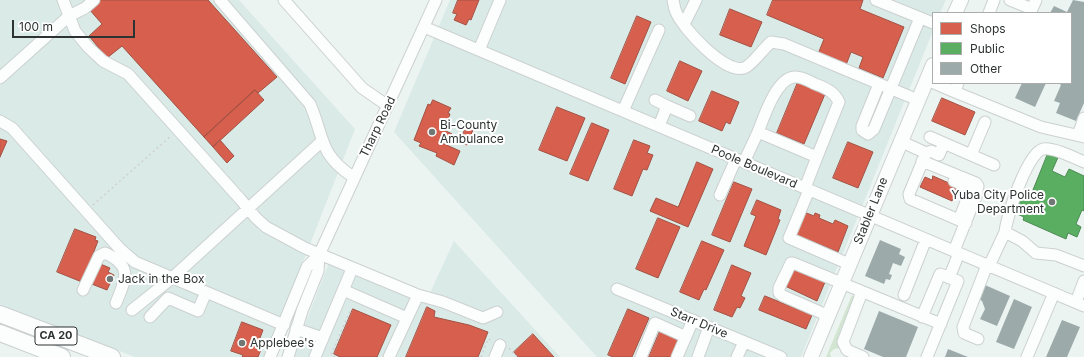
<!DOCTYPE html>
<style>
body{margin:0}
#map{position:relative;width:1084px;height:357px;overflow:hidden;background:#ecf4f2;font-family:Inter,sans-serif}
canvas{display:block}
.legend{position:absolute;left:932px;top:12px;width:140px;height:72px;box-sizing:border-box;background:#fff;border:1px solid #abadad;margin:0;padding:5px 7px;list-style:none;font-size:12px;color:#2d3332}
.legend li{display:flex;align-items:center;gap:8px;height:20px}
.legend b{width:20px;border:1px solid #abadad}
.scale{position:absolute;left:12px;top:20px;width:123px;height:18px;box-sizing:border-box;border:2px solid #2d3332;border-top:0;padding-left:5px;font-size:12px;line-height:14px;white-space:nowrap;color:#2d3332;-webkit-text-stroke:3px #fff;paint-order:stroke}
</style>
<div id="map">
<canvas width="1084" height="357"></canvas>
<ul class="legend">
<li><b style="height:11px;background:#d6604d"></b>Shops</li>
<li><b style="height:11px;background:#5aae61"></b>Public</li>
<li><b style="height:11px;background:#9cabaa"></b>Other</li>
</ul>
<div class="scale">100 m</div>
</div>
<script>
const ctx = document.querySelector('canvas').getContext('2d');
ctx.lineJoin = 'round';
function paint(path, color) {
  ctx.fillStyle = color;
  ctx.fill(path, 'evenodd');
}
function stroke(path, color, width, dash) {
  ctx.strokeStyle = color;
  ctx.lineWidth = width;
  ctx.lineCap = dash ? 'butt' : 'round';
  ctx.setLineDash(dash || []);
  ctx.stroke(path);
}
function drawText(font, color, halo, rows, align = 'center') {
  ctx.font = font + ' Inter,sans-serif';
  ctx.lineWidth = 4;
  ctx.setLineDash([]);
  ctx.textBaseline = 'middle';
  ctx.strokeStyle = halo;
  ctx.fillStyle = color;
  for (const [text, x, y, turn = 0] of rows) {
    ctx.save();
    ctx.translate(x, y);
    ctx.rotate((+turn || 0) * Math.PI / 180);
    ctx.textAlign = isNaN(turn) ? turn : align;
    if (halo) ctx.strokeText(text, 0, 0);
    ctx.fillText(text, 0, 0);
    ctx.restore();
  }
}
const built = new Path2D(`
 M0,0H239L355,129L266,357H135L0,305Z
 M450,0H946L940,13H933V31L801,357H597L394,132Z
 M454,241L560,357H292L332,255L429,295Z`);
const green = new Path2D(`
 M852,295L854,297L838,337L840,348L834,349L830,353L831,357H826Z`);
const shops = new Path2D(`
 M99,0H208L277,77L258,93L255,90L204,137L122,46L107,58L89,36L102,24L89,9Z
 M458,0H479L471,20L469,19L466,25L454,20L457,14L453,13Z
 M773,0H863L860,9L904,27L883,78L859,68L863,57L851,52L846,65L818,54L824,39L767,15Z
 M730,9L762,22L751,47L720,35Z
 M637,16L651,22L625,84L611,78Z
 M680,61L702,71L688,101L667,91Z
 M798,82L825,94L804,144L777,133Z
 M255,90L264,100L213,147L204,137Z
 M712,91L739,102L730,124L726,122L722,131L699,121Z
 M942,98L975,112L965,135L932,121Z
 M433,100L451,108L448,113L450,114L444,130L452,134L449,142L443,140L442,143L460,151L454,165L436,156L437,153L419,146L421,143L414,140L428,104L430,105Z
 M557,107L585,118L567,161L539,150Z
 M592,123L609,130L588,181L570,174Z
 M466,127L473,130L467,145L460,142Z
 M0,139L7,141L0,157Z
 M220,140L234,156L227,163L213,147Z
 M634,140L650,146L647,153L653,155L647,170L643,169L632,196L614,189Z
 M848,142L873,152L858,188L833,178Z
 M697,162L713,169L688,227L650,211L656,198L678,207Z
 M933,176L958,187L952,201L920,187L925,177L932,180Z
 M734,182L752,189L730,242L712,235Z
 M757,200L781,210L778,219L780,220L766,255L744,246L756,216L751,214Z
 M804,212L814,216L815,213L820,215L819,218L833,224L835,220L848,226L838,252L794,234Z
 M658,218L680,227L658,278L636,269Z
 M75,229L96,237L95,240L98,241L82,282L57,272Z
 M702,241L724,250L706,290L704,289L699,300L680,292Z
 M98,263L110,268L108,272L114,275L107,290L89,283Z
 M732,265L751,273L741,296L745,298L740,308L737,307L732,317L714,310Z
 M792,268L825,282L817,301L785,286Z
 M765,296L812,315L806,329L759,310Z
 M427,307L435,311L434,317L469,325L488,332L478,357H406Z
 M353,309L391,325L377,357H340L334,354Z
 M628,309L649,318L632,357H613L608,355Z
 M242,322L263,330L257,346L262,347L258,357H242L243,355L231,351Z
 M661,329L683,338L674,357H649Z
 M533,334L554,357H518L514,352Z`);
const public = new Path2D(`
 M1049,151L1059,155L1052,171L1065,177L1069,169L1084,176V211L1082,210L1076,224L1081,227L1077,237L1068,233L1066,239L1023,220L1024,217L1015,213L1024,191L1031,194Z`);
const building = new Path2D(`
 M1073,0L1084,2V103L1076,121L1056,113L1060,103L1054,101L1061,85L1058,83H1071V13H1050L1054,6L1067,12Z
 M1022,83H1046L1035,107L1015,98Z
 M880,240L901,249L899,254L905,257L901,266L893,263L889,274L892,275L890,280L886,279L884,284L865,276Z
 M985,285L1010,296L997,326L980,319L985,309L982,301L979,299Z
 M1014,299L1032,307L1014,349L996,342Z
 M879,311L918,327L906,357H883L864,349Z
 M1062,320L1080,327L1067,357H1046Z
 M948,349L968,357H945Z`);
const path = new Path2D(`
 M93,205L171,136
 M509,348L517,357
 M335,357L331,355L351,309
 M481,357L488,339L491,340`);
const minor = new Path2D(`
 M63,0L75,31L88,47L103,61L128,74L241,200L256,218L266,227L305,248L418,295L443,302L483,318L497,312
 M220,0L310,104C325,139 318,153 353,177
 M284,0L362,88L388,106
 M673,0C674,4 674,8 676,12C683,29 725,74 744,68C751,66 764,48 771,42L784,44L918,100
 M876,0L933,23
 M1010,0L1032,9L1036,0
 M989,13L994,0
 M684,24L696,0
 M424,27L1084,306
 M479,50L500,0
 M0,78L69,16L85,8L94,0
 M927,80L955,92L958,83
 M879,84L862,126V130L868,134L874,129L920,18
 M955,92L1041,127L1084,137
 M655,100L667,106
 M623,111L659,30
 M0,121L12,128L120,249L135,262L284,325
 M659,126L667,106L690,116
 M758,132C764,117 776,79 794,77C801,76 809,81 815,84C825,88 834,91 839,102L817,157
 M1078,135L1084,118
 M930,137L994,165
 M900,141L926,153
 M944,143L939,155L931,151L926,153L909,194L910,199L966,223
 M971,155L985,122
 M922,161L976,183L978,186L976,196L954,251
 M744,162L758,132L817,157L805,188
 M954,181C961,184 968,185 969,194L959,220
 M809,190L789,238L849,264
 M720,195L736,159
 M1005,232C1007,216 1027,153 1043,149C1053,147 1075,158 1084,162
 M989,266L1005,232L1022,241L1036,253L1056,255L1084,266
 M949,278L959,253
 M617,289L781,357
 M83,290L99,256L105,253C134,266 125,280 116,303
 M343,290L407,318
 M862,292L843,342L847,350L863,357
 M904,295L926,239
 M1076,302L1084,281
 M132,310L172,278L321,142
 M829,316L783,296L779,293V288L791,263H793L941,324
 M150,317L168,298L198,311L206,292
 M922,317L940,274L958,281L927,357
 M296,329L323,338
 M978,339L964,333L963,327L987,265
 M270,357L307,267L319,255
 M288,357L302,311L318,271L319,255L436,0
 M315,357L352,269
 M389,357L418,295
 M495,357L500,345
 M641,357L655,323L686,337
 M677,357L693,320
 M698,357L709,327
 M737,357L744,342
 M1027,357L1054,293`);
const major = new Path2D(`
 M955,13L961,0
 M811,357L933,65`);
const highway = new Path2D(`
 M0,314L112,357
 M0,333L62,357`);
const markers = [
 [432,132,4,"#707775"],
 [1052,202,4,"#707775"],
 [110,279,4,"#707775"],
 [242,343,4,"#707775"]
];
const shields = [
 [56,336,42]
];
const shieldNames = [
 ["CA 20",56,336]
];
const poiNames = [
 ["Bi-County",440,125],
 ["Ambulance",440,139],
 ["Yuba City Police",1044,195,"right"],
 ["Department",1044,209,"right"],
 ["Jack in the Box",118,279],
 ["Applebee's",250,343]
];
const streetNames = [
 ["Tharp Road",378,127,-64],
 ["Poole Boulevard",754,167,23],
 ["Stabler Lane",871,211,-68],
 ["Starr Drive",699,323,23]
];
paint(built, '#daeae6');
paint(green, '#d1e5d0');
paint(shops, '#d6604d');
stroke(shops, '#a35245', 1);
paint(public, '#5aae61');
stroke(public, '#4c8953', 1);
paint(building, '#9cabaa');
stroke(minor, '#cbd1d0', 13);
stroke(major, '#cbd1d0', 16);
stroke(highway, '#cbd1d0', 18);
stroke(path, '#ced1d1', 1.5, [2, 3]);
stroke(minor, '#fcfdfd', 11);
stroke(major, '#fcfdfd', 14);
stroke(highway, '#fcfdfd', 16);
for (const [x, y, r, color] of markers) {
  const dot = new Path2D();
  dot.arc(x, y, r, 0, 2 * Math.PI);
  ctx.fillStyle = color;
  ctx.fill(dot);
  stroke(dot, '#fff', 1.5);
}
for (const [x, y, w] of shields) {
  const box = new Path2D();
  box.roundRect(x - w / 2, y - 9, w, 18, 3);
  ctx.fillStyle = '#fff';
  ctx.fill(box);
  stroke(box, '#2d3332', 1);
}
drawText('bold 11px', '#2d3332', null, shieldNames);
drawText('12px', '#2d3332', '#fff', poiNames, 'left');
drawText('12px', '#2d3332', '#fff', streetNames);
</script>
